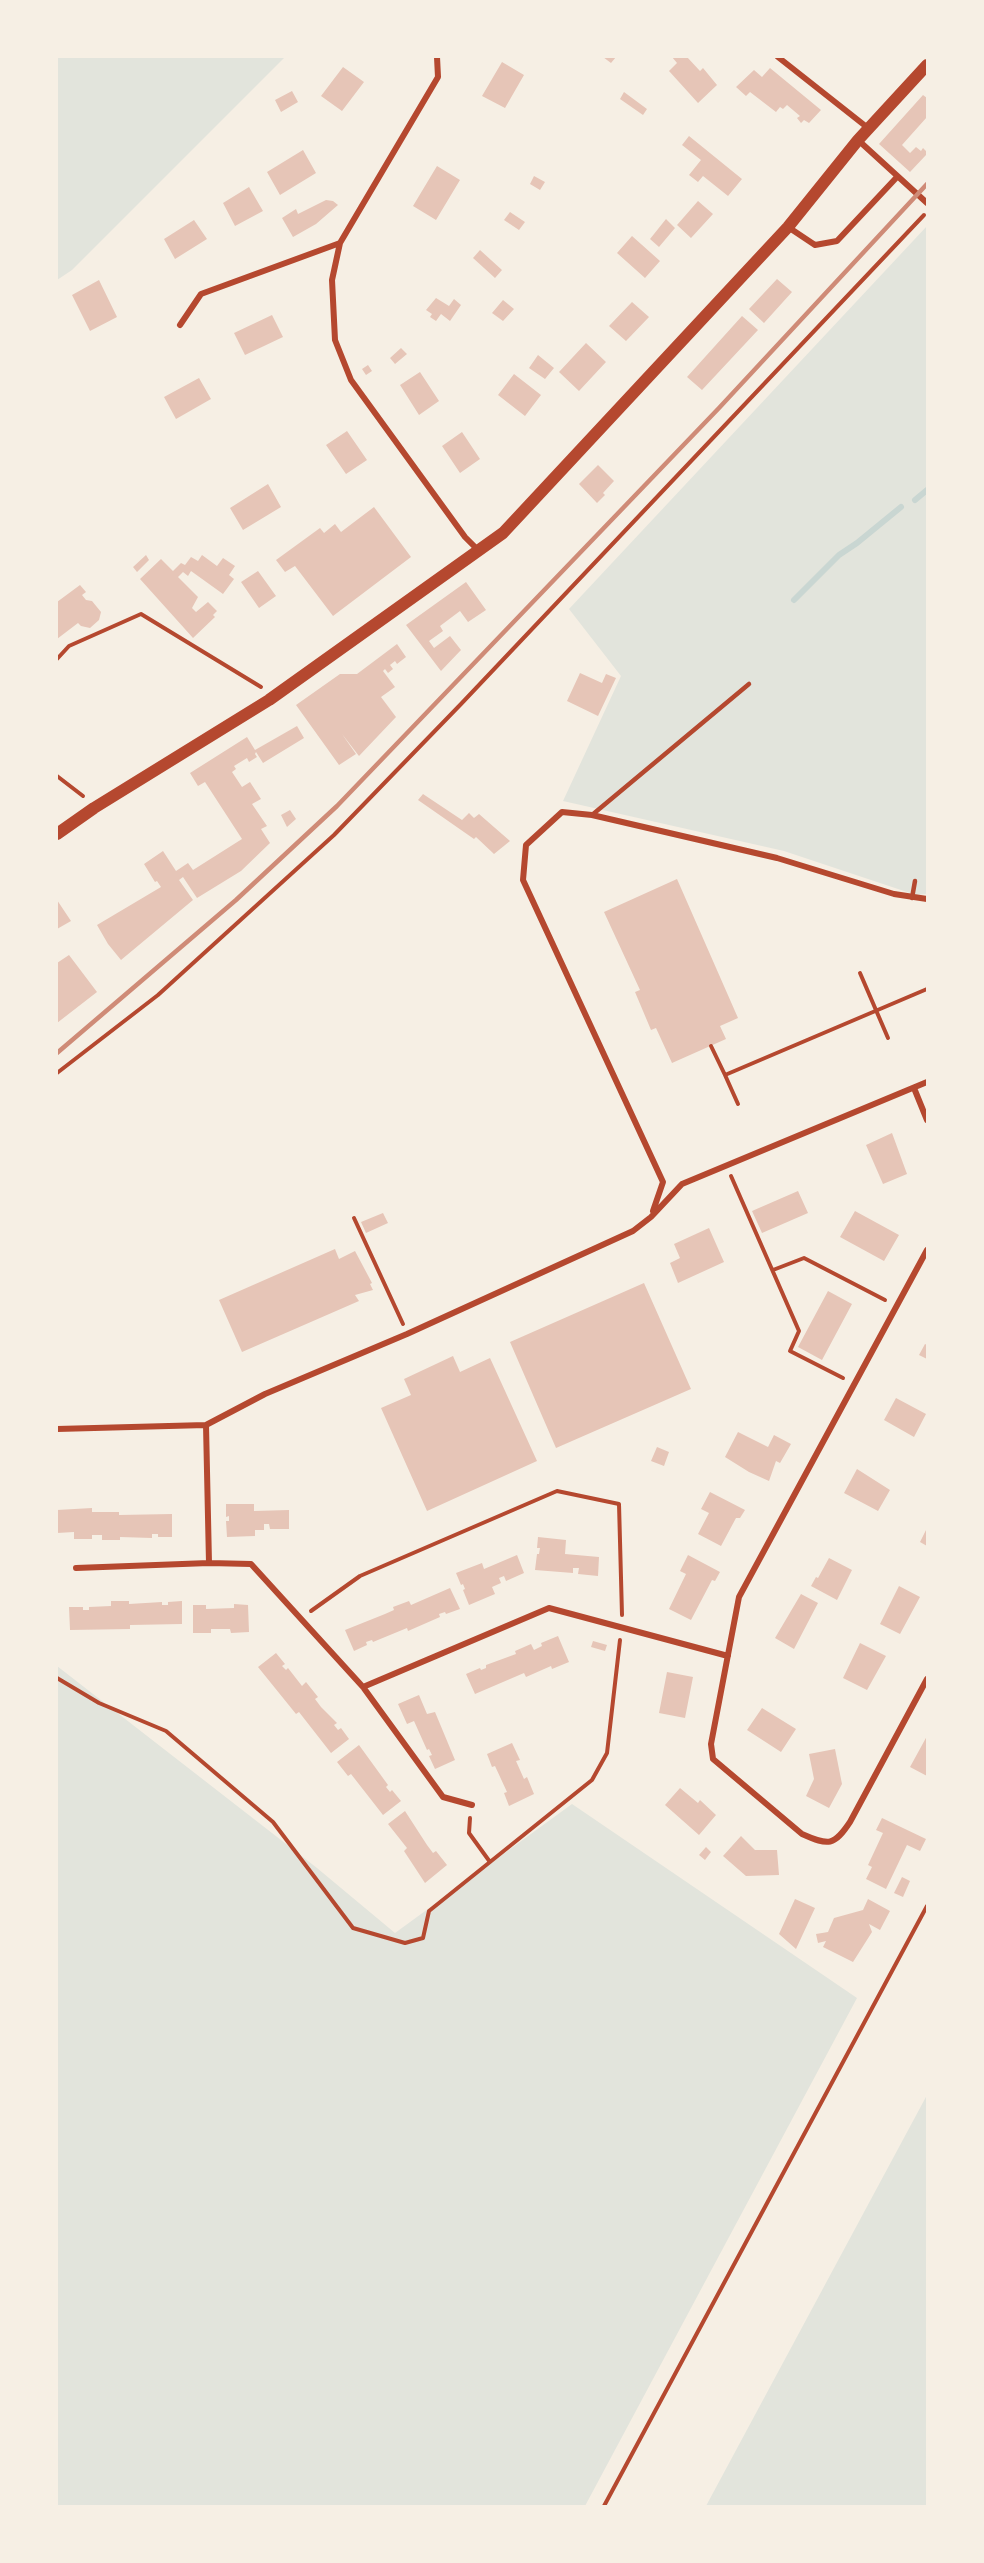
<!DOCTYPE html>
<style>
body{margin:0}
#map{position:relative;width:984px;height:2563px;overflow:hidden;background:#f6efe4;font-family:Overpass,sans-serif}
canvas{display:block}
.frame{position:absolute;inset:0;border:58px solid #f6efe4;pointer-events:none}
</style>
<div id="map">
<canvas width="984" height="2563"></canvas>
<div class="frame"></div>
</div>
<script>
const ctx = document.querySelector('canvas').getContext('2d');
ctx.lineJoin = 'round';
function paint(path, color) {
  ctx.fillStyle = color;
  ctx.fill(path, 'evenodd');
}
function stroke(path, color, width, dash) {
  ctx.strokeStyle = color;
  ctx.lineWidth = width;
  ctx.lineCap = dash ? 'butt' : 'round';
  ctx.setLineDash(dash || []);
  ctx.stroke(path);
}
const green = new Path2D(`
 M57,57H285L72,270L57,280Z
 M927,226V894L916,895L784,851L563,801L621,676L569,609Z
 M57,1666L317,1868L395,1933L572,1804L857,1998L585,2506H57Z
 M927,2095V2506H706Z`);
const stream = new Path2D(`
 M915,500L927,490
 M794,600L839,555L857,543L901,507`);
const building = new Path2D(`
 M603,57H616L611,63Z
 M672,57H687L700,71L703,68L717,85L698,103L669,71L677,63Z
 M502,62L524,75L505,108L482,96Z
 M343,67L364,82L342,111L321,96Z
 M770,68L821,110L809,123L804,120L801,123L797,118L800,116L787,105L783,109L780,107L776,112L750,92L746,96L736,87L754,70L762,77Z
 M292,91L298,102L281,112L275,100Z
 M624,92L647,109L643,115L620,99Z
 M923,95L927,98V117L902,145L910,153L916,147L921,151L923,148L926,151V155L910,172L879,144Z
 M689,136L742,179L728,196L703,176L698,182L689,175L701,160L682,145Z
 M303,150L316,173L280,195L267,172Z
 M437,166L460,180L436,220L413,206Z
 M534,176L545,182L540,190L530,184Z
 M249,187L263,211L235,226L223,203Z
 M326,200L333,201L338,205L316,224L293,237L282,218L296,209L298,214Z
 M698,201L713,214L691,238L677,225Z
 M510,212L525,222L519,230L504,220Z
 M666,219L675,228L659,247L650,239Z
 M194,220L207,239L175,259L164,239Z
 M632,236L660,261L645,278L617,253Z
 M480,250L502,270L495,278L473,258Z
 M777,279L792,292L764,323L749,309Z
 M99,280L117,317L90,331L72,295Z
 M436,298L449,306L454,299L461,305L450,321L441,314L436,321L430,317L432,314L426,310Z
 M503,300L514,309L503,321L492,313Z
 M632,302L649,317L626,341L609,326Z
 M272,315L283,337L245,355L234,333Z
 M742,316L758,330L702,390L687,377Z
 M586,343L606,362L579,391L559,372Z
 M401,348L407,354L395,364L390,358Z
 M538,355L554,368L545,379L529,368Z
 M368,365L372,371L366,375L362,369Z
 M420,372L439,401L419,415L400,385Z
 M514,374L541,395L525,416L498,395Z
 M199,378L211,399L176,419L164,397Z
 M347,431L367,460L346,474L326,445Z
 M462,432L480,459L460,473L442,446Z
 M598,465L614,481L603,493L605,495L597,503L579,484Z
 M268,484L281,507L243,530L230,508Z
 M374,507L411,557L333,616L295,566L285,572L276,560L320,528L324,533L335,524L341,532Z
 M146,555L149,560L137,572L133,567Z
 M202,555L217,566L223,558L235,566L229,575L234,579L223,594L191,571L188,576L183,572L178,577L198,597L192,608L196,612L208,602L217,611L213,615L215,617L193,638L140,579L161,559L173,571L181,563L185,565L191,557L198,561Z
 M258,571L276,596L259,608L241,582Z
 M466,582L486,610L468,622L460,611L440,626L443,631L429,641L434,648L450,636L461,650L441,671L406,625Z
 M80,585L86,592L82,595L86,600L92,601L101,612L99,620L90,628L81,626L78,623L57,639V602Z
 M397,644L406,657L397,664L395,661L390,665L393,669L388,673L385,669L383,671L395,687L381,697L396,717L359,756L342,734L356,754L339,765L296,705L340,674H357Z
 M580,673L602,683L606,674L616,678L598,716L567,701Z
 M297,726L304,738L263,763L256,752L255,754L257,757L249,762L247,758L234,766L236,769L232,772L242,787L250,782L261,799L252,804L267,826L261,829L270,843L241,871L197,898L183,877L179,880L193,900L121,960L108,944L97,925L161,887L157,881L155,882L144,864L163,851L176,871L188,863L193,870L242,839L205,782L198,786L190,773L247,737L255,750Z
 M423,794L462,820L469,813L474,818L479,814L510,841L494,854L476,837L474,839L418,800Z
 M290,810L296,819L287,827L281,815Z
 M677,879L738,1018L720,1026L726,1039L672,1063L656,1028L651,1030L635,992L640,990L604,912Z
 M57,900L71,921L57,929Z
 M69,955L97,992L57,1023V963Z
 M892,1133L907,1174L883,1184L866,1145Z
 M798,1191L808,1213L762,1233L752,1211Z
 M855,1211L899,1235L884,1261L840,1237Z
 M383,1213L388,1223L366,1233L361,1222Z
 M709,1228L724,1262L678,1283L670,1263L680,1258L674,1244Z
 M335,1249L339,1259L355,1251L372,1283L370,1284L373,1290L355,1295L359,1301L242,1352L219,1300Z
 M644,1283L691,1389L556,1448L510,1342Z
 M828,1291L852,1304L822,1360L798,1347Z
 M925,1344L927,1345V1359L919,1355Z
 M453,1356L460,1372L490,1358L537,1461L427,1511L381,1408L411,1395L404,1379Z
 M896,1398L926,1414L914,1437L884,1420Z
 M738,1432L768,1447L774,1435L791,1444L780,1463L776,1461L769,1481L749,1472L725,1457Z
 M657,1447L669,1452L664,1466L651,1461Z
 M857,1469L890,1490L878,1511L844,1493Z
 M710,1492L745,1510L740,1518H736L721,1546L698,1534L709,1513L701,1509Z
 M226,1504H254V1511L289,1510V1529H270L269,1524H264V1530H255V1536L227,1537L226,1521H229V1516L226,1517Z
 M92,1508V1512H119V1515L172,1514V1537H158V1534H152V1538L120,1537V1540H102V1535H92V1539H74V1532L57,1533V1510Z
 M927,1528V1546L920,1542Z
 M538,1537L566,1540L565,1554L599,1557L598,1576L578,1574L579,1568H573V1573L535,1570L537,1554H539L540,1548H537Z
 M517,1555L524,1573L506,1581L504,1576L499,1578L501,1583L492,1587L495,1594L469,1605L463,1590L465,1589L463,1584L461,1585L456,1573L482,1563L484,1569Z
 M688,1555L720,1572L715,1581L712,1580L691,1620L669,1609L686,1574L680,1571Z
 M829,1558L852,1570L837,1600L811,1586L816,1577L818,1578Z
 M899,1586L920,1597L900,1634L880,1624Z
 M450,1588L460,1609L446,1614L445,1612L439,1614L440,1617L408,1631L407,1628L373,1642L372,1640L366,1642L367,1645L354,1651L345,1630L385,1614L394,1610L393,1607L409,1601L411,1605Z
 M801,1594L818,1603L794,1649L775,1638Z
 M111,1601H129V1604L162,1602V1605H168V1602L182,1601V1624L130,1625V1629L70,1630L69,1607H83V1610H89V1607L111,1606Z
 M234,1604L248,1605L249,1632L231,1633L230,1629H211V1633H193V1605H206V1609L234,1608Z
 M558,1636L569,1662L552,1669L551,1666L526,1677L524,1673L475,1694L466,1674L480,1668L481,1670L486,1668V1665L516,1654L515,1651L531,1644L534,1650L542,1646L541,1643Z
 M593,1641L607,1645L605,1651L591,1647Z
 M860,1643L886,1656L867,1690L843,1678Z
 M276,1653L285,1664L282,1666L286,1670L288,1668L302,1686L306,1682L318,1697L315,1699L321,1707L337,1723L334,1725L338,1730L341,1728L349,1739L331,1753L299,1712L296,1714L258,1667Z
 M667,1672L693,1677L685,1718L659,1713Z
 M419,1695L427,1714L435,1712L455,1760L435,1769L429,1756L432,1755L429,1749L427,1750L414,1721L407,1724L398,1704Z
 M762,1708L796,1729L781,1752L747,1730Z
 M927,1736V1776L910,1767Z
 M512,1743L520,1760L516,1761L524,1779L527,1777L534,1794L509,1806L504,1793L507,1792L495,1766L492,1767L487,1754Z
 M359,1745L388,1785L386,1787L390,1792L392,1790L401,1801L383,1815L351,1774L348,1776L337,1762Z
 M835,1749L842,1784L829,1808L806,1796L814,1779L809,1754Z
 M680,1788L698,1803L700,1800L716,1815L699,1835L665,1805Z
 M405,1811L427,1845L433,1853L436,1851L447,1865L425,1883L404,1851L407,1848L388,1824Z
 M882,1818L926,1839L920,1851L907,1845L886,1889L866,1879L872,1867L868,1865L883,1833L876,1830Z
 M741,1836L755,1850H777L779,1875L746,1876L723,1856Z
 M706,1847L711,1852L705,1860L699,1855Z
 M902,1877L910,1881L903,1897L894,1893Z
 M795,1899L815,1908L796,1949L779,1934Z
 M868,1899L890,1911L880,1930L869,1924L872,1932L853,1962L823,1947L826,1941L818,1943L816,1934L828,1932L834,1918L863,1910Z`);
const path = new Path2D(`
 M57,659L69,646L141,614L261,687
 M57,776L83,796
 M860,973L888,1038
 M711,1046L725,1075L927,989
 M57,1073L158,995L334,835L461,704L924,215
 M725,1075L738,1104
 M731,1176L799,1331L790,1351L843,1378
 M354,1218L403,1324
 M773,1270L804,1258L885,1300
 M311,1611L360,1576L557,1491L619,1504L622,1615
 M57,1678L99,1703L166,1731L273,1822L353,1928L405,1943L423,1938L429,1911L592,1780L607,1753L620,1640
 M470,1818L469,1833L490,1862
 M604,2506L927,1906`);
const service = new Path2D(`
 M592,815L749,684
 M912,898L915,881`);
const minor = new Path2D(`
 M437,57L438,77L340,243L332,280L335,340L351,380L465,537L478,550
 M778,57L868,128
 M858,140L927,203
 M788,227L815,245L837,241L897,177
 M180,325L201,294L340,243
 M914,1088L927,1120
 M653,1211L663,1182L523,880L526,845L562,812L592,815L777,858L894,894L927,899
 M927,1250L739,1597L711,1744L713,1759L802,1834C829,1846 834,1846 850,1822L927,1679
 M206,1425L209,1563L251,1564L363,1687L443,1797L472,1805
 M57,1429L206,1425L265,1394L407,1334L633,1231L651,1217L682,1184L927,1082
 M76,1568L209,1563
 M363,1687L549,1608L728,1656`);
const secondary = new Path2D(`
 M57,834L94,808L269,700L503,533L788,227L858,140L927,65`);
const rail = new Path2D(`
 M57,1053L236,900L337,806L719,408L927,184`);
paint(green, '#e2e4dc');
stroke(stream, '#c9d6d2', 6);
paint(building, '#e6c5b7');
stroke(path, '#b5482f', 4);
stroke(service, '#b5482f', 4.5);
stroke(minor, '#b5482f', 6);
stroke(secondary, '#b5482f', 12);
stroke(rail, '#cf8b77', 4.5);
</script>
